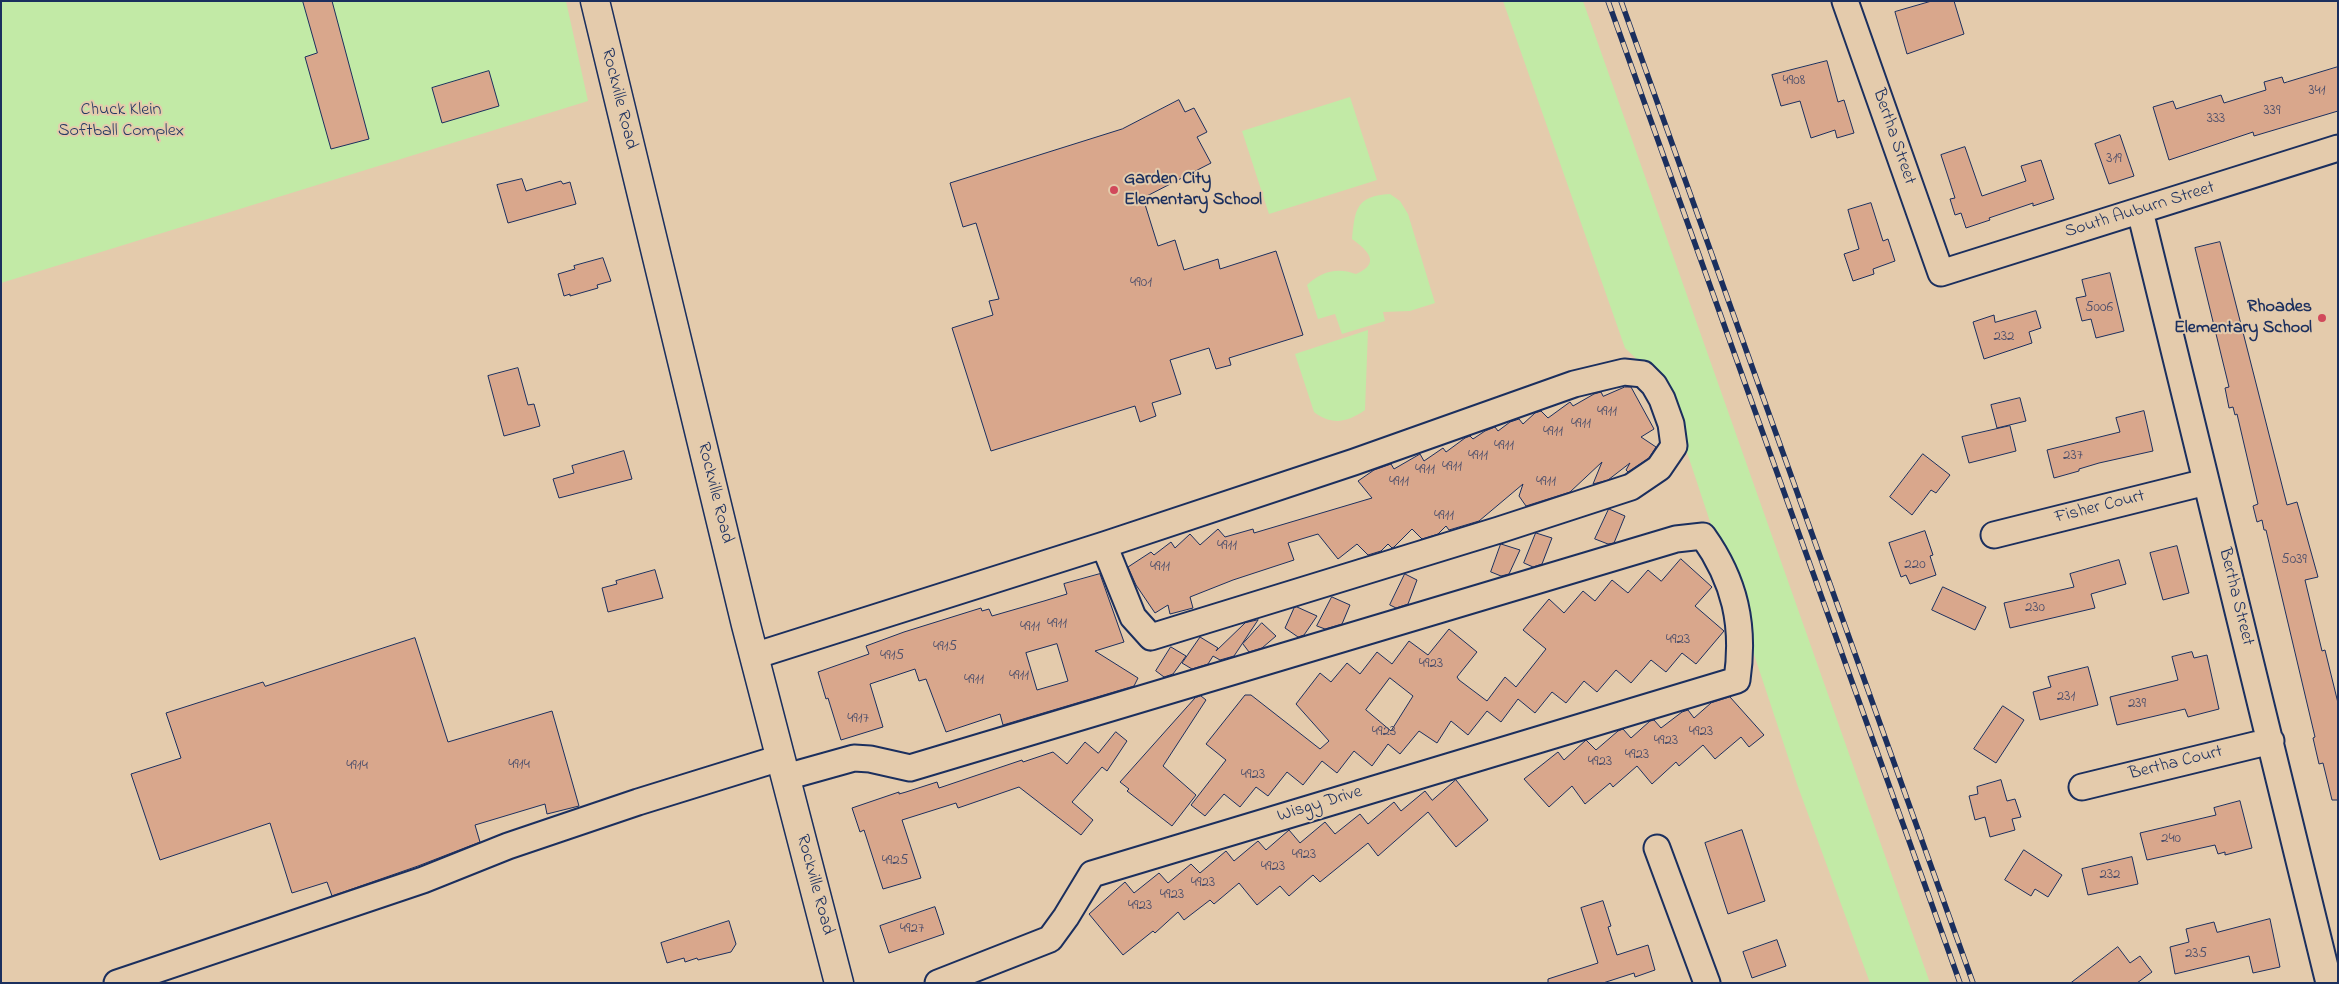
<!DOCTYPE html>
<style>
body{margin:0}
#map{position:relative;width:2339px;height:984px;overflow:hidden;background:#e4cbac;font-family:"Indie Flower",sans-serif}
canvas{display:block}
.frame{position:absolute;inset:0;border:2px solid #1b2f5e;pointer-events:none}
</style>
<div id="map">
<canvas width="2339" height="984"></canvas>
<div class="frame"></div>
</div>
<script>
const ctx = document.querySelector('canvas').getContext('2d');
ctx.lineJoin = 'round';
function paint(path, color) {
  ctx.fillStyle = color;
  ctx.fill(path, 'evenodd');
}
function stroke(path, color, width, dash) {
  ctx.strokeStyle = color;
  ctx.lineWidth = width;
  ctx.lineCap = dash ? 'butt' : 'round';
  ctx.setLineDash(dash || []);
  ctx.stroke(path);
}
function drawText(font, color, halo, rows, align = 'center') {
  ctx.font = font + ' "Indie Flower",sans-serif';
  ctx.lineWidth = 4;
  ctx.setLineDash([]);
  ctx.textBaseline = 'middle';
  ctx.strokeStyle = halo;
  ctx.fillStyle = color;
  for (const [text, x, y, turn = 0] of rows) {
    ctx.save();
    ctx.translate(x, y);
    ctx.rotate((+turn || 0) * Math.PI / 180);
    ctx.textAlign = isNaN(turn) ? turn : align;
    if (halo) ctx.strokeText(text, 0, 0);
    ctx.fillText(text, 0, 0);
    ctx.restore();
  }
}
const green = new Path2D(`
 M1,1H566L588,101L1,283Z
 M1503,1H1583L1930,983H1870L1797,784L1665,386L1625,348Z
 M1350,97L1377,180L1269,214L1242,131Z
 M1390,194L1400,201L1408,214L1435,303L1410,311L1383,312L1385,321L1342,334L1335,314L1318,319L1307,285C1321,271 1338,267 1356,274C1382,263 1367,250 1352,239C1355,209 1356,196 1390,194Z
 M1368,330L1365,410C1348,422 1332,426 1314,412L1295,354Z`);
const building = new Path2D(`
 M303,1H332L369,139L331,149L305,57L317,53Z
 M1932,1H1954L1964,34L1907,54L1895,12Z
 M1827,61L1838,102L1844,100L1854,133L1837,138L1835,130L1811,138L1800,101L1781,106L1772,75Z
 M2338,67V111L2254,136L2253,132L2169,160L2153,107L2173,101L2176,109L2221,95L2224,103L2266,90L2264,82L2282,77L2284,83L2287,82Z
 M489,71L499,106L442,123L432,88Z
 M1179,100L1185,112L1194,108L1207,132L1197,137L1211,163L1143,198L1158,246L1175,240L1184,270L1218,259L1220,269L1276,251L1303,335L1229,358L1231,365L1216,369L1209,348L1170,360L1181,394L1152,403L1156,416L1140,422L1135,406L991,451L952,328L993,315L989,301L999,299L976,223L963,227L950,183L1122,129Z
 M2120,135L2134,176L2109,184L2095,144Z
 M1965,147L1982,196L2026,181L2021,166L2041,160L2054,199L2033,206V203L1989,218L1990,220L1966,228L1961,213L1955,215L1950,199L1955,198L1941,155Z
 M522,179L526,191L561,181L563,184L570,182L576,204L508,223L497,185Z
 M1871,203L1883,241L1888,239L1895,261L1873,269L1874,274L1853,281L1844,254L1859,249L1848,210Z
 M2220,242L2287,505L2297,502L2318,577L2305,580L2322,651L2325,650L2338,703V800H2332L2323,763L2319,764L2313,738L2315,737L2266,530H2264L2262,520L2257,522L2253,506L2258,504L2237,414L2235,415L2233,407L2229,408L2225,388L2229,387L2195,248Z
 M603,258L611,281L597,285L598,288L570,296V294L564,296L558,274L575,269L574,266Z
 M2110,273L2124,331L2096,338L2091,319L2082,321L2076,298L2086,296L2082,280Z
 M2036,311L2041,328L2029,332L2032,343L1984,359L1973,322L1994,315L1995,322Z
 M518,368L528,405L534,404L540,426L504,436L488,376Z
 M1625,387H1631L1654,429L1641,437L1656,447L1649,458L1628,472L1626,470L1630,463L1608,480L1593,484L1602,462L1570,492L1526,506L1519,496L1523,484L1479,521L1449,530L1446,526L1438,534L1422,539L1412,529L1394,547L1392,548L1388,544L1381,551L1368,555L1357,544L1338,559L1318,534L1288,543L1294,560L1233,580L1190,597L1193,608L1170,614L1168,605L1155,613L1136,585L1128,567L1151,552L1154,555L1171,542L1175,548L1190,534L1200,545L1218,529L1225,537L1253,529L1254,533L1372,498L1358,481L1374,470L1391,464L1394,469L1420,454L1424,461L1443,448L1446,452L1465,438L1470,436L1473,439L1485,431L1495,427L1498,431L1510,422L1519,419L1523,424L1535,413L1541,411L1548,418L1570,402L1573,406L1594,394L1601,392L1603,396Z
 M2020,398L2026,421L1997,428L1991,405Z
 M2144,411L2153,451L2099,463L2079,469V471L2054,478L2047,450L2120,432L2116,418Z
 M2010,426L2016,451L1969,463L1962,437Z
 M624,451L632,479L559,498L553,479L574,473L572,466Z
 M1923,454L1950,475L1936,493L1931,490L1912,515L1890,497Z
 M1609,509L1625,516L1614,543L1608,544L1595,539Z
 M1925,531L1933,555L1930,556L1936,575L1910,584L1906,575L1901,577L1889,543Z
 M1536,533L1552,538L1542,564L1533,567L1524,563Z
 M1501,544L1520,550L1509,574L1501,576L1491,572Z
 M2177,546L2189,593L2163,600L2150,553Z
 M1681,559L1712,587L1695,606L1724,631L1696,664L1682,653L1666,672L1651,660L1631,683L1616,670L1597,692L1584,681L1566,703L1552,692L1535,713L1518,699L1501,722L1487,711L1468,735L1451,721L1437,743L1419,731L1400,754L1388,744L1372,766L1354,751L1337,773L1322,761L1303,785L1287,772L1268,796L1256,787L1240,807L1224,794L1205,816L1191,805L1226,760L1206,744L1245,695H1251L1320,749L1329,741L1296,704L1320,673L1331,682L1347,663L1360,674L1377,652L1392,664L1409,641L1428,655L1449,629L1477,652L1457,677L1459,680L1487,701L1505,677L1516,687L1546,649L1523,630L1549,599L1564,613L1583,591L1595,601L1612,580L1628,593L1648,570L1661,581ZM1390,678L1413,696L1391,731L1366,710Z
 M2119,560L2126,584L2091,594L2095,608L2010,628L2004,603L2074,587L2070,574Z
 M655,570L663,598L608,612L602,588L617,584L616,581Z
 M1100,574L1124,642L1095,651L1138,678L1134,686L1003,725L1000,714L946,732L926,679L919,681L915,669L870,684L883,727L841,740L828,698L826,699L818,672L869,654L866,646L904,632L981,608L982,611L989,609L992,616L1044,601L1067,594L1064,584ZM1057,644L1068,681L1037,690L1026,653Z
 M1405,574L1417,580L1408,604L1396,608L1390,605Z
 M1943,587L1986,607L1975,630L1932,610Z
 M1332,597L1350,605L1342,624L1325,629L1317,626Z
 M1297,607L1317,616L1304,635L1298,637L1285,628L1294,608Z
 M1258,620L1234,656L1220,660L1213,656L1208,664L1192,669L1182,663L1200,637L1218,648L1216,651L1245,623Z
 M1262,623L1276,636L1262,648L1249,652L1243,644Z
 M415,638L448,742L552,711L579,806L547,814L545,804L475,825L480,842L418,866L332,896L327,882L292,893L270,823L160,860L131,774L181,758L166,713L263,682L265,686Z
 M1171,647L1186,656L1173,674L1164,677L1156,671Z
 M2192,652L2194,658L2207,655L2219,709L2188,717L2185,709L2117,725L2110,697L2178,680L2172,657Z
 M2088,667L2098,705L2040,720L2033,692L2051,687L2048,677Z
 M1201,696L1206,700L1163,766L1196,795L1172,826L1127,791L1129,789L1120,782L1195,698Z
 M1730,697L1764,735L1749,747L1741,737L1715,759L1703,745L1679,766L1676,762L1652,784L1637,766L1613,787L1610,783L1585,804L1572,786L1549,807L1524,779L1558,752L1564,760L1586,740L1596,750L1618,731L1623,729L1631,738L1650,721L1654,720L1661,728L1682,712L1688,710L1694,718L1711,703Z
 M2003,706L2024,720L1996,763L1974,749Z
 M1116,732L1127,741L1107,771L1102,767L1072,802L1093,820L1081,835L1019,787L958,808L956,803L902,820L921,878L883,889L864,830L860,832L852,808L899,792V794L906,792L937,782L939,788L1022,760L1023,762L1053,752L1067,764L1085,742L1098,753Z
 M1456,780L1488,820L1456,847L1428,812L1378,856L1368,843L1320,882L1313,875L1289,896L1280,886L1257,905L1239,883L1214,904L1210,900L1184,920L1178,912L1155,933L1153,931L1123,955L1089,914L1125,882L1134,893L1159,873L1168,883L1191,864L1200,873L1226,851L1234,861L1258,841L1266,850L1289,830L1300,843L1325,822L1335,834L1360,814L1368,824L1394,802L1401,811L1425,791L1432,800Z
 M2001,780L2007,801L2015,799L2021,817L2012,819L2015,830L1990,837L1985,817L1975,820L1969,796L1978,794L1977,787Z
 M2240,801L2252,848L2225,855V852L2218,854L2215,845L2147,860L2140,833L2216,815L2214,808Z
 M1742,830L1765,901L1728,914L1705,843Z
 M2024,850L2062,875L2048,897L2035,889L2031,896L2005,880Z
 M2132,857L2138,884L2088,895L2082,869Z
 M1603,901L1611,926L1608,927L1617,955L1648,945L1655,970L1635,977L1634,973L1603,983H1548V979L1598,963L1581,908Z
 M935,907L944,934L889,953L880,926Z
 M2270,919L2280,967L2253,973L2249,956L2175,974L2170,947L2189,942L2186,929L2214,922L2217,932Z
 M729,921L736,944L731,952L698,960L697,958L685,962L684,958L667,963L661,943Z
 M1777,940L1786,966L1752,978L1743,952Z
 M2118,947L2130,963L2140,956L2152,972L2137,983H2071Z`);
const minor = new Path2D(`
 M1845,1L1941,273L2338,148
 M2140,211L2329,983
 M1994,535L2206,482
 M754,656L1104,545L1354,462L1574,384L1624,372L1643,374L1654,385L1662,399L1671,424L1674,446L1659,468L1631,487L1499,530L1151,637L1133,617L1104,545
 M786,777L854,758L870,759L910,768L1676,539L1703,536C1735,581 1745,625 1737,680L1092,874L1066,917L1050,939L938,983
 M2082,787L2271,741
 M1657,848L1707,983
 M117,983L423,880L508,846L638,802L780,758`);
const major = new Path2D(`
 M595,1L746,625L839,983`);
const rail = new Path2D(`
 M1608,1L1960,983
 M1621,1L1973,983`);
const markers = [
 [1114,190,5,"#d1495b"],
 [2322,318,5,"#d1495b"]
];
const numberNames = [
 ["4908",1794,82],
 ["341",2317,92],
 ["339",2272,112],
 ["333",2216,120],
 ["319",2114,160],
 ["4901",1141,284],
 ["5006",2099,309],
 ["232",2004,338],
 ["4911",1607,413],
 ["4911",1581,425],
 ["4911",1553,433],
 ["4911",1504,447],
 ["4911",1478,457],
 ["237",2073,457],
 ["4911",1452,468],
 ["4911",1425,471],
 ["4911",1399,483],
 ["4911",1546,483],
 ["4911",1444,517],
 ["4911",1227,547],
 ["5039",2294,561],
 ["220",1915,566],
 ["4911",1160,568],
 ["230",2035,609],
 ["4911",1057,625],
 ["4911",1030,628],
 ["4923",1678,641],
 ["4915",945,648],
 ["4915",892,657],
 ["4923",1431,665],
 ["4911",1019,677],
 ["4911",974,681],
 ["231",2066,698],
 ["239",2137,705],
 ["4917",858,720],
 ["4923",1384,733],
 ["4923",1701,733],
 ["4923",1666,742],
 ["4923",1637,756],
 ["4923",1600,763],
 ["4914",519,766],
 ["4914",357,767],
 ["4923",1253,776],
 ["240",2171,840],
 ["4923",1304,856],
 ["4925",895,862],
 ["4923",1273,868],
 ["232",2110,876],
 ["4923",1203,884],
 ["4923",1172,896],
 ["4923",1140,907],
 ["4927",912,930],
 ["235",2196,955]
];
const streetNames = [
 ["Rockville Road",618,99,76],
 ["Bertha Street",1893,137,71],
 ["South Auburn Street",2140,211,-17],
 ["Rockville Road",714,493,76],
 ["Fisher Court",2100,508,-14],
 ["Bertha Street",2235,597,76],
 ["Bertha Court",2176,764,-14],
 ["Wisgy Drive",1320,805,-17],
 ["Rockville Road",814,885,75]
];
const parkNames = [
 ["Chuck Klein",121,111],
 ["Softball Complex",121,132]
];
const poiNames = [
 ["Garden City",1124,180],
 ["Elementary School",1124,201],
 ["Rhoades",2312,308,"right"],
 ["Elementary School",2312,329,"right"]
];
paint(green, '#c2eaa6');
paint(building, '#d9a78c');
stroke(building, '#1b2f5e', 1);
stroke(minor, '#1b2f5e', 29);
stroke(major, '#1b2f5e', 31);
stroke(minor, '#e4cbac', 25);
stroke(major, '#e4cbac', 28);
stroke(rail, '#1b2f5e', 5.5);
stroke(rail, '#e4cbac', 4, [11]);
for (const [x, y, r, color] of markers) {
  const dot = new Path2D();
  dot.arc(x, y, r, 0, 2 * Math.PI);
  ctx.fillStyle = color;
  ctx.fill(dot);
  stroke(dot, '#e4cbac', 2);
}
drawText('15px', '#4a4d6a', null, numberNames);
drawText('18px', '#1b2f5e', '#e4cbac', streetNames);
drawText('18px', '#233862', '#e4cbac', parkNames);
drawText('bold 18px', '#1b2f5e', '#e4cbac', poiNames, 'left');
</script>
